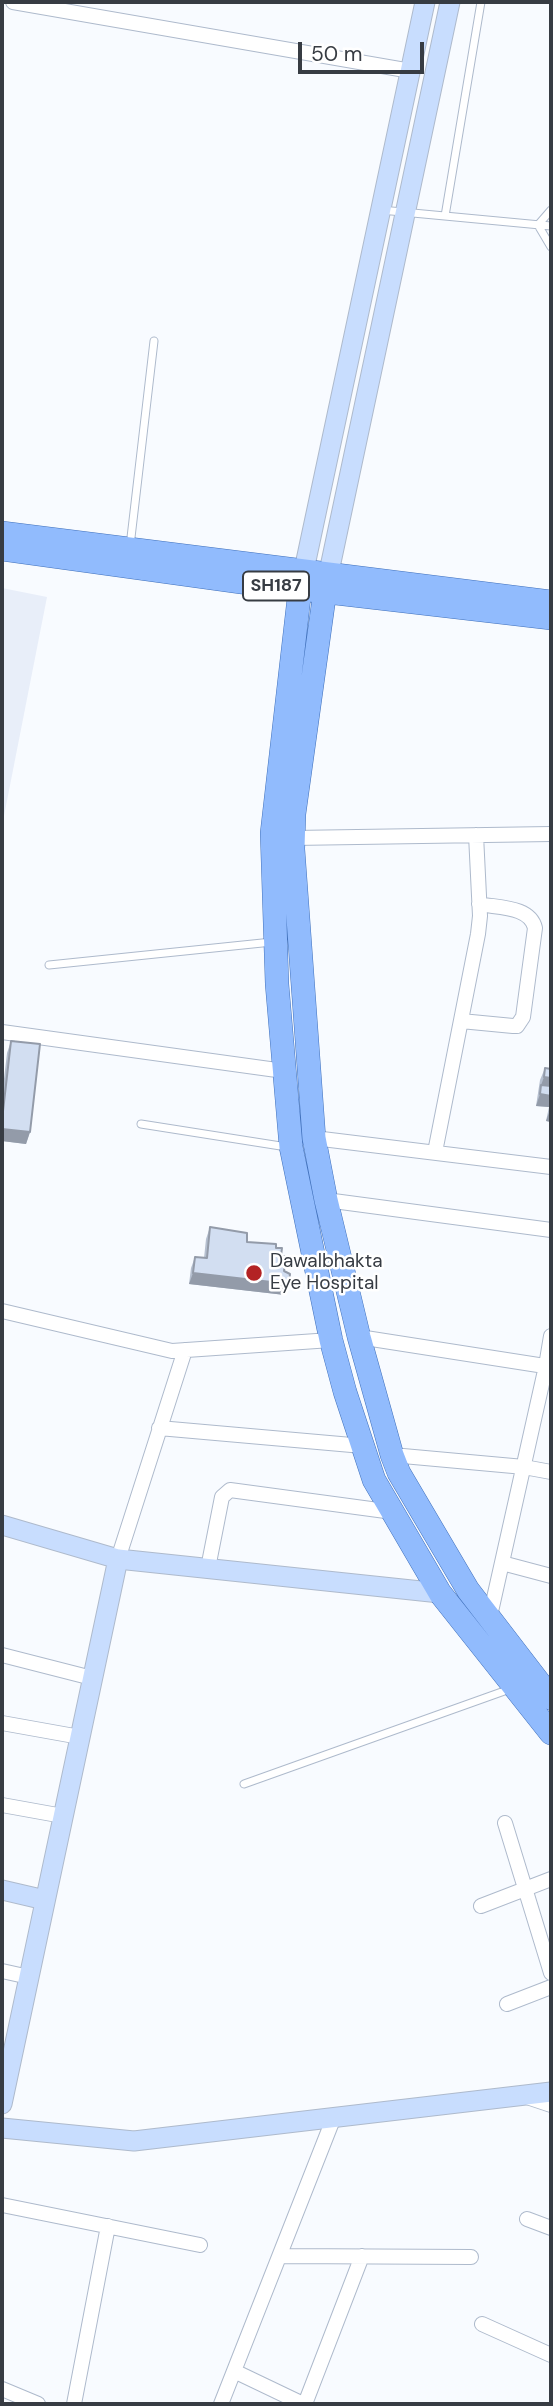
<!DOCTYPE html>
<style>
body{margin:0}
#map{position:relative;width:553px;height:2406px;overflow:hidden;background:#f8fbff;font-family:"DM Sans",sans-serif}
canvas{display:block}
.frame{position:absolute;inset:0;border:4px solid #373c43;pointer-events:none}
.scale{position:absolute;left:298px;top:42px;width:126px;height:32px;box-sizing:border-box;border:4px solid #373c43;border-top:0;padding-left:9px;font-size:21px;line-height:24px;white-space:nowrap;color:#373c43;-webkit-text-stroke:5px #fff;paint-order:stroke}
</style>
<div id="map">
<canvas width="553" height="2406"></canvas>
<div class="frame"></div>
<div class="scale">50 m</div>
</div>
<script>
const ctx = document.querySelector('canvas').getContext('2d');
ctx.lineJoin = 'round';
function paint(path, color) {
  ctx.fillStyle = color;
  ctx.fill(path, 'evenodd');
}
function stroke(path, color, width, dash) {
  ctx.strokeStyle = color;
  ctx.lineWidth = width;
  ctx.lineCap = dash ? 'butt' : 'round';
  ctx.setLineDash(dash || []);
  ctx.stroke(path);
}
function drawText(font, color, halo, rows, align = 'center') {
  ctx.font = font + ' "DM Sans",sans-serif';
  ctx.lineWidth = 5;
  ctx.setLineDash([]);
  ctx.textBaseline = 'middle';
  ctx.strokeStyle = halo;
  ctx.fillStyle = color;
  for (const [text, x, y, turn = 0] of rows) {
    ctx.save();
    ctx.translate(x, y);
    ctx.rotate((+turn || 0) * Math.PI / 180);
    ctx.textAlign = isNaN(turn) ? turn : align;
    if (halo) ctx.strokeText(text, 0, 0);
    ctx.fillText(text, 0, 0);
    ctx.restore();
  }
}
const built = new Path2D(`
 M2,588L47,597L2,826Z`);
const lane = new Path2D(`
 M381,210L551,226
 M551,210L538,225L551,247
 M445,216L481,2
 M130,546L154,341
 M49,965L272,942
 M141,1124L287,1147
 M244,1784L510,1689`);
const street = new Path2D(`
 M13,2L411,71
 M293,838L551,834
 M461,1021L513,1026H517L523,1017L535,928C530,906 498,908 479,904
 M2,1032L284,1071
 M314,1138L551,1167
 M435,1152L478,934L480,916L476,835
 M326,1200L551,1230
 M2,1311L172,1351L331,1340
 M359,1337L551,1367
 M159,1428L363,1446
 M392,1455L524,1467L551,1472
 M118,1559L185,1350
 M502,1563L551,1576
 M208,1568L222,1497L230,1490L393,1512
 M490,1616L546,1366L551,1336
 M2,1655L92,1678
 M2,1723L80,1737
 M2,1805L63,1816
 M505,1823L551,1973
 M481,1906L551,1879
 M2,1971L29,1977
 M507,2004L551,1987
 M527,2097L551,2105
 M2,2205L200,2245
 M527,2219L551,2228
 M280,2256L471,2257
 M482,2324L551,2355
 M234,2371L303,2404
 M2,2389L38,2404
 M74,2404L108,2226
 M221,2404L334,2117
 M305,2404L362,2256`);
const secondary = new Path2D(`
 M301,584L425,2
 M326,586L450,2
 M2,1525L118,1559L440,1593
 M2,1890L45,1900
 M2,2104L118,1559
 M2,2128L134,2141L551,2092`);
const primary = new Path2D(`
 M2,533L551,602
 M2,549L241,582L551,618
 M300,589L272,833L277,984L291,1147L331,1340L345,1392L374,1480L440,1593L551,1733
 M325,591L294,814L293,849L314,1138L326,1200L359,1337L392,1455L399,1473L468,1590L551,1698`);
const wall = new Path2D(`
 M11,1041L30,1132L26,1144L2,1141V1096L7,1053Z
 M545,1068L551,1069V1122L546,1121L549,1107L536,1106L540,1080Z
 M210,1227L247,1242L276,1248L281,1256L284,1271L289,1284L285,1295L189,1284L191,1268L195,1257L204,1258L206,1239Z`);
const shadedWall = new Path2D(`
 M544,1077L551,1078L548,1089L541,1085L540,1088Z
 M540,1094L551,1096V1101L549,1107L536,1106Z
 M550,1110H551V1122L546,1121Z
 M2,1129L30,1132L26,1144L2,1141Z
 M193,1273L289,1284L285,1295L189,1284Z`);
const building = new Path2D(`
 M11,1041L40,1044L30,1132L2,1129V1120Z
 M545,1068L551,1069V1078L544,1077Z
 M551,1084V1096L540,1094L541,1085L551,1086Z
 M210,1227L247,1233V1242L276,1244V1248H282L281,1256H286L284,1271L290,1274L289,1284L193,1273L195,1257L207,1258Z`);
const markers = [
 [254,1273,9,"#b32324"]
];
const shields = [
 [276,586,66]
];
const shieldNames = [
 ["SH187",276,586]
];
const poiNames = [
 ["Dawalbhakta",270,1262],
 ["Eye Hospital",270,1284]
];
paint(built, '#e8eef9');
stroke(lane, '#aebacc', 9);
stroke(street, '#aebacc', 16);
stroke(secondary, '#aebacc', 21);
stroke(primary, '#4171bb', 24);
stroke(lane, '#fff', 7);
stroke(street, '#fff', 14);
stroke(secondary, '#c8ddfe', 19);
stroke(primary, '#91bbfd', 23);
paint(wall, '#b5bfcf');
paint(shadedWall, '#939ba9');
paint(building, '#d2def1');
stroke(building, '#939ba9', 2);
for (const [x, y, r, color] of markers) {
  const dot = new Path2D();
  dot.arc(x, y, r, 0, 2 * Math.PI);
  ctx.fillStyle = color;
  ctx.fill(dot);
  stroke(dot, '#fff', 2.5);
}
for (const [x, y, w] of shields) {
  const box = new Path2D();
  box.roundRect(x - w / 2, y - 14.5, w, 29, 5);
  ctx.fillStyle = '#fff';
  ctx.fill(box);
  stroke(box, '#373c43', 2);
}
drawText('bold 18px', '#373c43', null, shieldNames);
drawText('19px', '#373c43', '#fff', poiNames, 'left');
</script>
